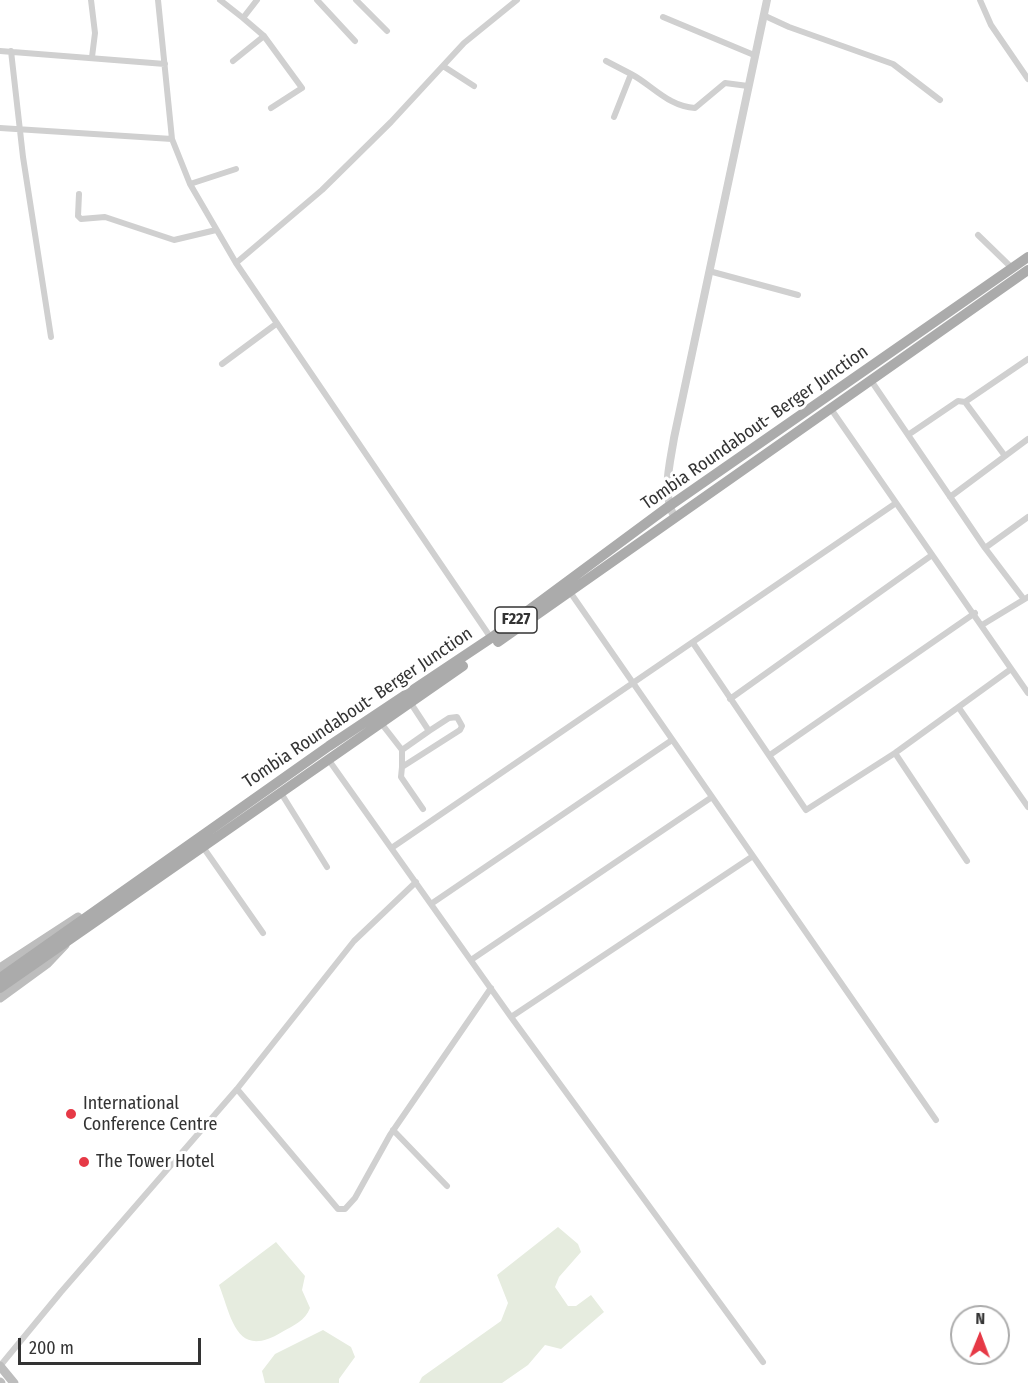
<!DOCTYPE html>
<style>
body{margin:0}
#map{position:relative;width:1028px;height:1383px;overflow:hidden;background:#fff;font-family:"Fira Sans Condensed",sans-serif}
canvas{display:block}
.north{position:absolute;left:950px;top:1305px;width:60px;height:60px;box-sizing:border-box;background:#fff;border:2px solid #adadad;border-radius:50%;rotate:1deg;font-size:16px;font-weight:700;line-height:24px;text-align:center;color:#333}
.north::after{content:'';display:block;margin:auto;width:21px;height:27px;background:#e63946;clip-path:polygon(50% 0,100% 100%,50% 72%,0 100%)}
.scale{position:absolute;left:18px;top:1338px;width:183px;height:27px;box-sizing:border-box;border:3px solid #333;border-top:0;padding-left:8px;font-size:18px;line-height:21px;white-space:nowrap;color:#333;-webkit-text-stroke:4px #fff;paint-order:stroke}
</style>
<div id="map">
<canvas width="1028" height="1383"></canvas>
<div class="north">N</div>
<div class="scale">200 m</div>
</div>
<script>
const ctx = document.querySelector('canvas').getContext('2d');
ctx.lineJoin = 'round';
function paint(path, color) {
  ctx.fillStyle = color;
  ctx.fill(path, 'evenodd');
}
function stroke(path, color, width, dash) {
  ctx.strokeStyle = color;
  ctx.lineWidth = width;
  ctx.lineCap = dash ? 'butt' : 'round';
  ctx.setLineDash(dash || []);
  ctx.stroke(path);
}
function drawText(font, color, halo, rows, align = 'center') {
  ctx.font = font + ' "Fira Sans Condensed",sans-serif';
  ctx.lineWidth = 6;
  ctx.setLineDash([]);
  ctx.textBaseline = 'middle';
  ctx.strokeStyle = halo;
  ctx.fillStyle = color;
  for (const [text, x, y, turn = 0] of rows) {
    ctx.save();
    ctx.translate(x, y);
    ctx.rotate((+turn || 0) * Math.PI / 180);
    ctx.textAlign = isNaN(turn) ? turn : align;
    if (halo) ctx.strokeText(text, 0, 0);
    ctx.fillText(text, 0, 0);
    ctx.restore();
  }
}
const green = new Path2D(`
 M558,1227L578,1244L581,1252L559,1277L555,1287L568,1306H576L591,1295L604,1312L561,1349L545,1345L528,1365L502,1383H419L422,1377L501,1321L508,1303L497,1275Z
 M276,1242L305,1276L302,1290L310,1308C305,1321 294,1325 282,1332C236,1360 232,1318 219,1285Z
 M323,1330L351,1347L355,1357L339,1379V1383H265L262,1371L275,1354Z`);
const minor = new Path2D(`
 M91,0L95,33L92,57
 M158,0L172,139L190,184L236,263L491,638
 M220,0L243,18L257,0
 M317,0L355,41
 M356,0L387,31
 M980,0L991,25L1028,79
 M763,15L789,27L893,64L940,100
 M663,17L754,55
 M243,18L264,36L302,88L271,108
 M0,51L165,64
 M11,51L23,157L51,337
 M233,61L264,36
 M606,61L631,74
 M443,66L474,86
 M614,117L631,74C652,85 669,107 695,108L725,83L748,86
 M0,128L172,139
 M190,184L236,169
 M79,194L78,216L81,219L105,217L174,240L216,230
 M978,235L1012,268
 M236,263L322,190L391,122L464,43L517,0
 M709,271L798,295
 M222,364L276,324
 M872,382L985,548L1023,598
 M965,402L1028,359
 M831,409L1028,693
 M908,435L958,401L965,402L1005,456
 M950,497L1028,439
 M985,548L1028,517
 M570,592L936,1120
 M982,625L1028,597
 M693,643L806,810L895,753L1011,669
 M730,699L932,555
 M959,708L1028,807
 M381,723L402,750L429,731L410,702
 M402,750V767
 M895,753L967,861
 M770,755L975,613
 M328,759L511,1017L763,1362
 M281,793L327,867
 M423,809L401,777L402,767L460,730L462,726L457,717L449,718L429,731
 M203,847L263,933
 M393,847L896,503
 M431,904L672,740
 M471,960L712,797
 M511,1017L753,856
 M237,1089L338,1209H345L355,1198L390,1135L491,988
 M393,1130L447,1186
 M0,1366L61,1292L237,1089L354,941L416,882`);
const tertiary = new Path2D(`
 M675,518C661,494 670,464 674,438L767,0`);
const secondary = new Path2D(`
 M0,968L78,917
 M0,998L48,963L65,945
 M0,1366L14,1383
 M0,1382L1,1383`);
const primary = new Path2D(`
 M498,642L1028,270
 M0,978L329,746L491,638L668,507L1028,257
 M0,988L463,666`);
const markers = [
 [71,1114,6,"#e63946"],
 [84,1162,6,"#e63946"]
];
const shields = [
 [516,620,42]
];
const shieldNames = [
 ["F227",516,620]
];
const streetNames = [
 ["Tombia Roundabout- Berger Junction",755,428,-35],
 ["Tombia Roundabout- Berger Junction",358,708,-34]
];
const poiNames = [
 ["International",83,1104],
 ["Conference Centre",83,1125],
 ["The Tower Hotel",96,1162]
];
paint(green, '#e6ecdf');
stroke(minor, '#d0d0d0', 6);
stroke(tertiary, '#d0d0d0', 8);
stroke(secondary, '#bdbdbd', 9);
stroke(primary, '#ababab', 10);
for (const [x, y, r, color] of markers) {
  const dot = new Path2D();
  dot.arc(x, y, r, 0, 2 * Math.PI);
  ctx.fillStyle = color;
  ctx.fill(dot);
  stroke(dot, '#fff', 2);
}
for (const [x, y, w] of shields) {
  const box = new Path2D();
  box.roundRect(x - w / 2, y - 13, w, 26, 4.5);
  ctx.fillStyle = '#fff';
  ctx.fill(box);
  stroke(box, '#333', 1.5);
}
drawText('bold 16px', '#333', null, shieldNames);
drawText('18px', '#333', '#fff', streetNames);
drawText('18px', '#333', '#fff', poiNames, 'left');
</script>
